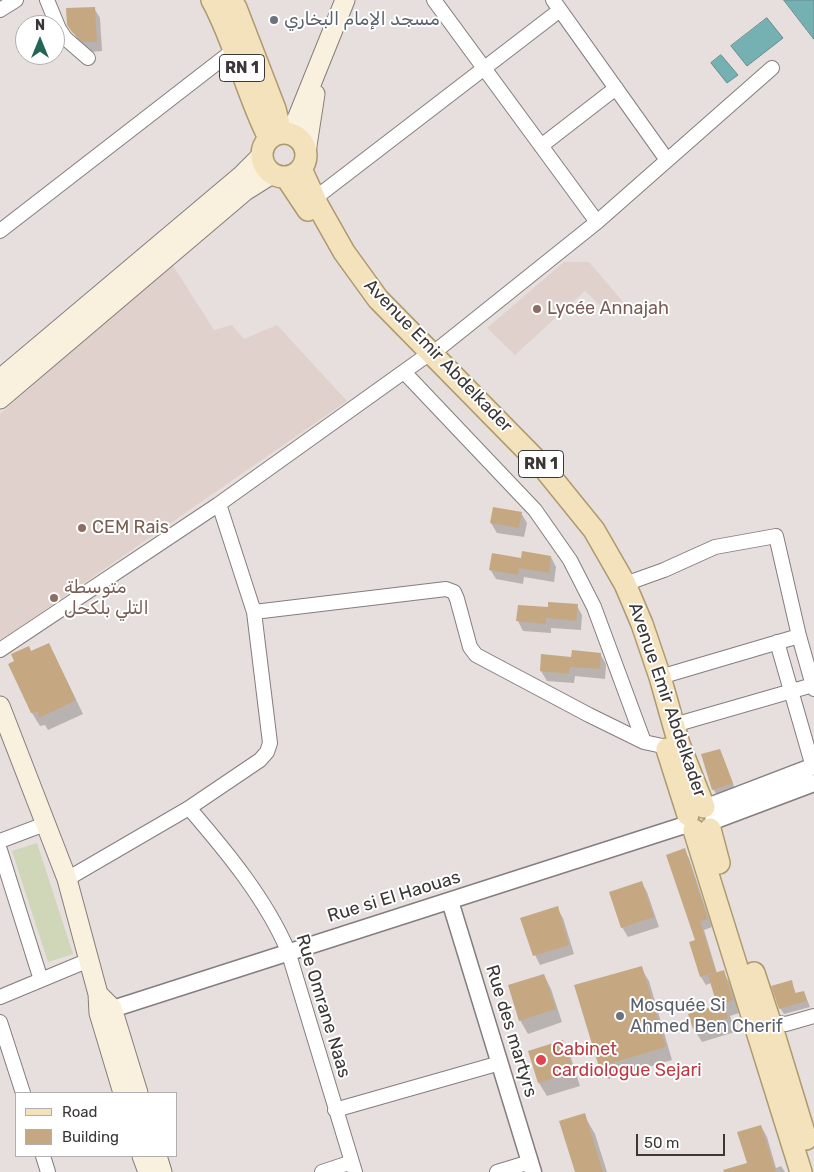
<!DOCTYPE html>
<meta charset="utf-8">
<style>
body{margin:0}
#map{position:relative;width:814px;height:1172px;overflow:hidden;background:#e6dfdd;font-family:Rubik,sans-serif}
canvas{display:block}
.legend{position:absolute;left:15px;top:1092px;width:162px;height:65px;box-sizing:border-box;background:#fff;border:1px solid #b0afaf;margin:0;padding:6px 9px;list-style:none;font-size:15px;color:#3a3736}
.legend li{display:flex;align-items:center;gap:10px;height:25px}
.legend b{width:25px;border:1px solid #b0afaf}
.north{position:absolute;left:15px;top:15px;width:50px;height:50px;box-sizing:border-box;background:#fff;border:1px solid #b0afaf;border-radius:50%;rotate:0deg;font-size:14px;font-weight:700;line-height:20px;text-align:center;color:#3a3736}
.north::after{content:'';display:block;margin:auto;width:18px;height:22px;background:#236656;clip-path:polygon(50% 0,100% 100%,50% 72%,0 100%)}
.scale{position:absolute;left:636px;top:1134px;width:89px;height:22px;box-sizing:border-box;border:2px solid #3a3736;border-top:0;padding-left:6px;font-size:15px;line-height:18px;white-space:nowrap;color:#3a3736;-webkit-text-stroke:4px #fff;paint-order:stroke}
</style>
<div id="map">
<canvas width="814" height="1172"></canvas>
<ul class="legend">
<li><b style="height:6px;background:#f3e2bb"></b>Road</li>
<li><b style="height:14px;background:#c5a881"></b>Building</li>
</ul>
<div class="north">N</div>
<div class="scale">50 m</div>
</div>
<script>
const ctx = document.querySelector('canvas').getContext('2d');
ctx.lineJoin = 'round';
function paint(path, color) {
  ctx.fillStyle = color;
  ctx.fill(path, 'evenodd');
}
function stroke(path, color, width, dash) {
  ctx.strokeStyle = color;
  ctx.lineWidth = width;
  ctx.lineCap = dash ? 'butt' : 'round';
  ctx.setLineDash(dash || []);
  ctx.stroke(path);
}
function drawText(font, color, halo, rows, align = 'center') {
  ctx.font = font + ' Rubik,Vazirmatn,sans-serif';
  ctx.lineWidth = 4;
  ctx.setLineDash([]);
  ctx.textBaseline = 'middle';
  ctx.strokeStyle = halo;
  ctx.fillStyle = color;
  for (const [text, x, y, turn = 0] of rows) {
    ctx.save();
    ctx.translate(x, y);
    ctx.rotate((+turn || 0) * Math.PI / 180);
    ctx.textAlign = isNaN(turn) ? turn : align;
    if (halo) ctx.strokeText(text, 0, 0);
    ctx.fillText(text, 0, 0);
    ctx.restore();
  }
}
const built = new Path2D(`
 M564,262H589L624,303L610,315L585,291L515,355L487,328Z
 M172,264L214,330L232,325L244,339L277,325L347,401L0,641V414Z`);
const green = new Path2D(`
 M37,843L73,954L48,962L12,851Z`);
const water = new Path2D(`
 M784,0H814V39Z
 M767,18L783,38L747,66L731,46Z
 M721,55L738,75L727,83L711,63Z`);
const shadow = new Path2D(`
 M94,8L100,18L102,51L90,52L79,42L67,21V10Z
 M521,513L527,523L524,537L497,533L491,523Z
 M551,557L556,567L554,582L524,577L523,584L496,579L490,569L522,560Z
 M577,606L582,615L581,630L551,628V633L523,631L518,621L549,609Z
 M49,644L83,714L48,730L45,725L40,726L32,713L31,653Z
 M600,654L606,664L605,679L575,676L574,683L547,681L541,671L572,659Z
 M720,750L735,789L717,795L713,789Z
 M684,850L689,858L712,927L704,930L717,973L723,972L731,985L739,1013L730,1016L735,1032L702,1042L694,1029L690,1015L719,1006L711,983L706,985L701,977L690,943L696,941Z
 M642,883L647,892L659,927L628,937L622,927Z
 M557,908L563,918L574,954L540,965L535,955Z
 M641,968L649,981L672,1060L608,1079L600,1066Z
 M544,975L551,989L562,1022L528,1034L520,1020Z
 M791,981L796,994L804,992L810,1007L784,1014L780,1008Z
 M563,1042L570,1055L580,1086L547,1096L539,1083L530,1052Z
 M584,1115L595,1134L607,1172H576Z
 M761,1126L767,1137L776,1168L781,1166L785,1172H751Z`);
const building = new Path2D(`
 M95,7L97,42H83L72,32L67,25L66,8Z
 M493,507L522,512L519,528L490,523Z
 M522,551L551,556L549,573L519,568L518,575L489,570L492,553L521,558Z
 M548,602L578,604L576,621L546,618V624L516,621L518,605L548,607Z
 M49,643L76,700L39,718L38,712L31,713L8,664L14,661L11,654L29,646L31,651Z
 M572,650L601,653L600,669L570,667L569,674L540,671L541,654L571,657Z
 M720,749L733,783L712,790L701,754Z
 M685,848L708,919L700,921L716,972L700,977L689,942L695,940L666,855Z
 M642,881L654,917L621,928L609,892Z
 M558,906L569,945L533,956L520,918Z
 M642,966L666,1047L599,1067L574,985Z
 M724,970L733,1000L717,1005L708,975Z
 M544,974L556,1009L519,1021L508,985Z
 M792,980L795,993L804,991L807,1001L779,1009L771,986Z
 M724,1003L728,1018L693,1029L688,1014Z
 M563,1040L574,1072L538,1083L528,1051Z
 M585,1113L603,1172H575L559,1121Z
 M761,1125L776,1172H724L723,1170L747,1163L737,1132Z`);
const minor = new Path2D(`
 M47,0L59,29L65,38L88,58
 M434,0L597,222
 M553,0L667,160
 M0,10L16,0
 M541,146L616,88
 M314,199L560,10
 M0,231L235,49
 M432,354L597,222L772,68
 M404,372L535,510L570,560L594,607L644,742
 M625,584L664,570L715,547L776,536L799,636L814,689
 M254,612L446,589L454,592L457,599L470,647L476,655L589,715L644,742L667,747L676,745
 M777,642L813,767
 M0,650L219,504L423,358
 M660,677L799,636
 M674,725L813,685
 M189,808L260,760L267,752L270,743L254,612L219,504
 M0,841L45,824
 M0,850L41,980
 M67,879L189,808C226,851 266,899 288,951L355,1172
 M0,997L89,960
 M0,1022L23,1093
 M764,1024L770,1022L786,1024L814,1016
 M335,1110L500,1063
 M43,1156L48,1172
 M322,1172L352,1162
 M497,1172L530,1162`);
const tertiary = new Path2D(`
 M707,807L814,766
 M713,821L814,783
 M450,901L533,1172
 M100,1013L688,824`);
const secondary = new Path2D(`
 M288,133L297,119L345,0
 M306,152L315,94
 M0,379L242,175L261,156
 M0,399L245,191L272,174
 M0,706L67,879L98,994L99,1013L123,1093
 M98,994L112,1008L138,1093
 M142,1156L148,1172
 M157,1156L162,1172`);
const primary = new Path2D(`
 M212,0C236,44 246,93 269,138
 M231,0L236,8L275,109L281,133
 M262 155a22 22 0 1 1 44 0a22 22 0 1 1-44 0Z
 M301,169L318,206L344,252L378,299L543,467L594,530L625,584L642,624L660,677L679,744L704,807
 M286,177L308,210
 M667,749L688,815
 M710,829L719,863
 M694,830L801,1172
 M754,973L774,1034L806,1139`);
const markers = [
 [274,20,5,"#6b7280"],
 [537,309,5,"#8d6e63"],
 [82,528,5,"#8d6e63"],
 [54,598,5,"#8d6e63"],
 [620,1016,5,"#6b7280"],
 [541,1060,6,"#e0444e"]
];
const shields = [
 [242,68,45],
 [541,464,45]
];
const shieldNames = [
 ["RN 1",242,68],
 ["RN 1",541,464]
];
const worshipNames = [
 ["مسجد الإمام البخاري",284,20],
 ["Mosquée Si",630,1006],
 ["Ahmed Ben Cherif",630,1027]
];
const educationNames = [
 ["Lycée Annajah",547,309],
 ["CEM Rais",92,528],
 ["متوسطة",64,588],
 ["التلي بلكحل",64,609]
];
const streetNames = [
 ["Avenue Emir Abdelkader",438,356,46],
 ["Avenue Emir Abdelkader",667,700,71],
 ["Rue si El Haouas",394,897,-17],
 ["Rue Omrane Naas",323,1006,73],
 ["Rue des martyrs",511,1031,73]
];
const healthNames = [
 ["Cabinet",552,1050],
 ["cardiologue Sejari",552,1071]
];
paint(built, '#e0d1cc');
paint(green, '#d0d6b8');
paint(water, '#75b1b2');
stroke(water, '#638c8d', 1);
paint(shadow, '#0003');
paint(building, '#c5a881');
stroke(minor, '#847e7c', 16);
stroke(tertiary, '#847e7c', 19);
stroke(secondary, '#847e7c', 21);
stroke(primary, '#ad9a6f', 24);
stroke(minor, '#fff', 14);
stroke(tertiary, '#fff', 16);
stroke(secondary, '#f9f1dd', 19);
stroke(primary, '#f3e2bb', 21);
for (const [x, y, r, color] of markers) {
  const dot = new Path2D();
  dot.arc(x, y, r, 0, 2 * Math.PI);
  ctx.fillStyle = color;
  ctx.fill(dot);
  stroke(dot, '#fff', 2);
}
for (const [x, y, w] of shields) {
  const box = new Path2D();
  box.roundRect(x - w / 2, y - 13.5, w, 27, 4);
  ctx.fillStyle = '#fff';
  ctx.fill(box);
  stroke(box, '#3a3736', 1);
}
drawText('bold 16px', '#3a3736', null, shieldNames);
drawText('18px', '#5b616d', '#fff', worshipNames, 'left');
drawText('18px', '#785e54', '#fff', educationNames, 'left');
drawText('18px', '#3a3736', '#fff', streetNames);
drawText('18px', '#be3a42', '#fff', healthNames, 'left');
</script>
